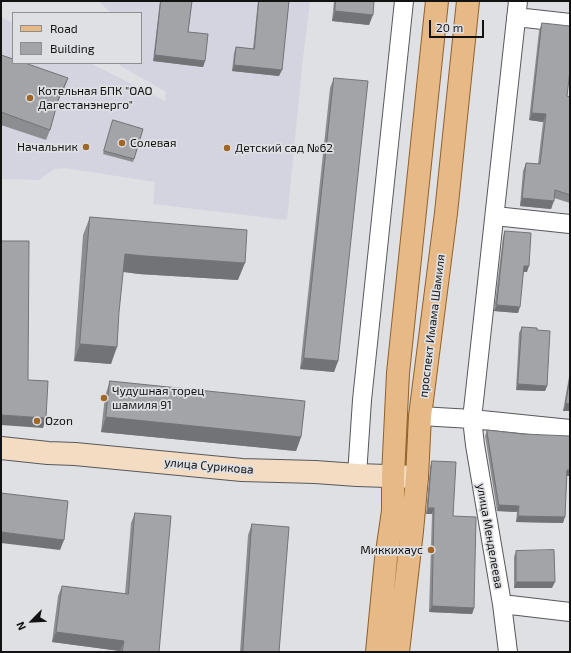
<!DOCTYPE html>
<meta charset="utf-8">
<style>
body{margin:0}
#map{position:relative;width:571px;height:653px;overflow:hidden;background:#dfe0e4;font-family:"Exo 2",sans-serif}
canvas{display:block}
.frame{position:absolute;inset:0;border:2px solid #121213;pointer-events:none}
.legend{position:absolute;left:12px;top:12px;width:130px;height:52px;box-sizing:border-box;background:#dfe0e4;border:1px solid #8d8e90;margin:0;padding:5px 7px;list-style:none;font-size:12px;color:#121213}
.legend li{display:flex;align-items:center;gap:8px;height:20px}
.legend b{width:20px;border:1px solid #8d8e90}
.north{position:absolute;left:12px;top:601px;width:40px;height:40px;-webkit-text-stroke:3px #dfe0e4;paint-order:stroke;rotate:246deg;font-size:11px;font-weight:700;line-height:16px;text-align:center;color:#121213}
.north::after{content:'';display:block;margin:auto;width:14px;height:18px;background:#121213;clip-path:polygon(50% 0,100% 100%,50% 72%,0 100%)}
.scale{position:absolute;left:429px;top:20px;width:55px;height:18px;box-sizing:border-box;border:2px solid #121213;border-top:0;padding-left:5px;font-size:12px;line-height:14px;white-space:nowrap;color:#121213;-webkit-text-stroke:3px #dfe0e4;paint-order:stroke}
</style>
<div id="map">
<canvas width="571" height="653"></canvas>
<div class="frame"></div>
<ul class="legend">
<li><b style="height:5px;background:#e6b986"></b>Road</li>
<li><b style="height:11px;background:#a3a4a8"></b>Building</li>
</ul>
<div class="north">N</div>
<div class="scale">20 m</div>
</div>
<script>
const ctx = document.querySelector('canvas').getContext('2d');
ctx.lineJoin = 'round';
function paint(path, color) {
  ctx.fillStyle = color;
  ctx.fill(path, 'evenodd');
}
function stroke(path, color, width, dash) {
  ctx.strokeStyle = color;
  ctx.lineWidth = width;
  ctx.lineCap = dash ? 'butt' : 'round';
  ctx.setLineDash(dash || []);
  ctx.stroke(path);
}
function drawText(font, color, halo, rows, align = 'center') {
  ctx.font = font + ' "Exo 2",sans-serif';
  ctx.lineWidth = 3.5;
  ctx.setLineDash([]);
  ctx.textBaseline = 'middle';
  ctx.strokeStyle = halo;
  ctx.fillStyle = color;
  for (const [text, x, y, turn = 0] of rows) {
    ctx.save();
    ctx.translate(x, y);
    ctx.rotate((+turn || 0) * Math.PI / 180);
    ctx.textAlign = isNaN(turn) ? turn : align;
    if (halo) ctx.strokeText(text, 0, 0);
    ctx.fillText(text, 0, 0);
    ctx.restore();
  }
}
const built = new Path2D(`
 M98,1H310L303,58L287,220L153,204L155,182L65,168L54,169L39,180L1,179V17L13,23V63H90L165,101L166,92L119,65L120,63H141V13H111Z`);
const minor = new Path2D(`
 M516,17L570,23
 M495,216L570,224
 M420,416L472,419L570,429
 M357,475L362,400L404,1
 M502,604L570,612
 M508,652L502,604L475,445L472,419L518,1`);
const secondary = new Path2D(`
 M1,448L48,453L75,454L242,470L315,472L357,475L417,477`);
const primary = new Path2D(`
 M377,652L386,559L393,511V476L398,373L437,1
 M398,652L412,531L417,477L420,416L446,213L468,1`);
const wall = new Path2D(`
 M160,1H192L188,32L205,61L203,67L153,61Z
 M258,1H289L279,76L232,71L234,53L236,47L253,49Z
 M334,1H374L369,25L332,21Z
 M542,23L567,96L570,97V203L554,198L551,209L520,206L523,171L526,163L538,164L543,122L529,120L539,31Z
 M1,55L64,89L57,103L50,130L46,140L1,125Z
 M334,78L338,361L334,372L300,369L330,88Z
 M113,120L143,129L133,162L103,154Z
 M90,217L238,280L139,274L123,272L111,364L74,361L83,235Z
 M505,231L527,272H523L518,313L494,311L503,237Z
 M522,327L537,330L547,386L545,391L516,390L519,333Z
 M570,370V411H563L570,371Z
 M110,381L301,437L296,451L101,432L105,396Z
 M487,430L566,476L563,523L516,522L517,512L497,511L485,436Z
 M432,461L453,516L474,608L472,614L429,612L432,514H426L430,467Z
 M135,513L159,652H120V651L52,642L58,596L62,586L125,594L131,523Z
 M252,524L279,652H240L248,535Z
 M516,551L552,588H514V557Z`);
const shadedWall = new Path2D(`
 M335,11L373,15L369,25L332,21Z
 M155,55L205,61L203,67L153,61Z
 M234,65L282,70L279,76L232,71Z
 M68,78L64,89L55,107L59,97Z
 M532,113L546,114L543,122L529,120Z
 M522,198L554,201L551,209L520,206Z
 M125,254L245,263L238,280L139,274L118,271Z
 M524,266H529L527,272H522Z
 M497,305L520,307L518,313L494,311Z
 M80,344L117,347L111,364L74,361Z
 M304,358L338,361L334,372L300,369Z
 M518,384L547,386L545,391L516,390Z
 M566,403L570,404V411H563Z
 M1,415L46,418L43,428L1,425Z
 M106,417L301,437L296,451L101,432Z
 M567,470H570V476H564Z
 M499,505L519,506L517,512L497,511Z
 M428,508H434L432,514H426Z
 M518,516L565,517L563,523L516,522Z
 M1,532L64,540L60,550L1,543Z
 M516,582H555L552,588H514Z
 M432,606L474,608L472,614L429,612Z
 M56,632L124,641L120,651L52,642Z`);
const building = new Path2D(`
 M161,1H192L188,32L208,34L205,61L155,55Z
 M259,1H289L282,70L234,65L236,47L254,49Z
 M336,1H374L373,15L335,11Z
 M542,23L570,26V70L567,96L570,97V195L555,190L554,201L522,198L526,163L540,164L546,114L532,113Z
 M1,55L13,59V63H25L68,78L59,97L50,130L1,112Z
 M334,78L368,81L338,361L304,358Z
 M113,120L143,129L134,159L104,151Z
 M90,217L247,230L245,263L145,256L125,254L119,312L117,347L80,344Z
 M505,231L531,233L529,266H524L520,307L497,305Z
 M1,241H29L28,380L48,381L46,418L1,415Z
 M522,327L537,328V330L550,331L547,386L518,384Z
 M570,378V404L566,403Z
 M110,381L305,401L301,437L106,417Z
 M487,430L523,434L570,436V470H567L565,517L518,516L519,506L499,505Z
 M432,461L456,462L453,516L476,517L474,608L432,606L434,508H428Z
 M1,493L68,501L64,540L1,532Z
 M135,513L171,516L159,652H122L124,641L56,632L62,586L128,594Z
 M252,524L289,527L279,652H243Z
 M554,550L555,582H516V551Z`);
const markers = [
 [30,98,4,"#a16727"],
 [122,143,4,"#a16727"],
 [86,147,4,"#a16727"],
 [227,148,4,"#a16727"],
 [104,398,4,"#a16727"],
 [37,421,4,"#a16727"],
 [431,550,4,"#a16727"]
];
const poiNames = [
 ["Котельная БПК \"ОАО",38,91],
 ["Дагестанэнерго\"",38,105],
 ["Солевая",130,143],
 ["Начальник",78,147,"right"],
 ["Детский сад №62",235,148],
 ["Чудушная торец",112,391],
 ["шамиля 91",112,405],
 ["Ozon",45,421],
 ["Миккихаус",423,550,"right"]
];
const streetNames = [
 ["проспект Имама Шамиля",432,326,-83],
 ["улица Сурикова",209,466,5],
 ["улица Менделеева",490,536,80]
];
paint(built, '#d3d4e0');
stroke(minor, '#58585c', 20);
stroke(secondary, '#58585c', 24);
stroke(primary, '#916029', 24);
stroke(minor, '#fff', 18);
stroke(secondary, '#f3dcc2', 22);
stroke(primary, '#e6b986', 22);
paint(wall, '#8c8d90');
paint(shadedWall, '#727376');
paint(building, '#a3a4a8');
stroke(building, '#727376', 1);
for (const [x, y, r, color] of markers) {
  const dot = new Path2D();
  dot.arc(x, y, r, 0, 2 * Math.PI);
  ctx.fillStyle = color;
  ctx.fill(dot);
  stroke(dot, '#dfe0e4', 1.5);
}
drawText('12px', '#121213', '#dfe0e4', poiNames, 'left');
drawText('12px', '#121213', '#dfe0e4', streetNames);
</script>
